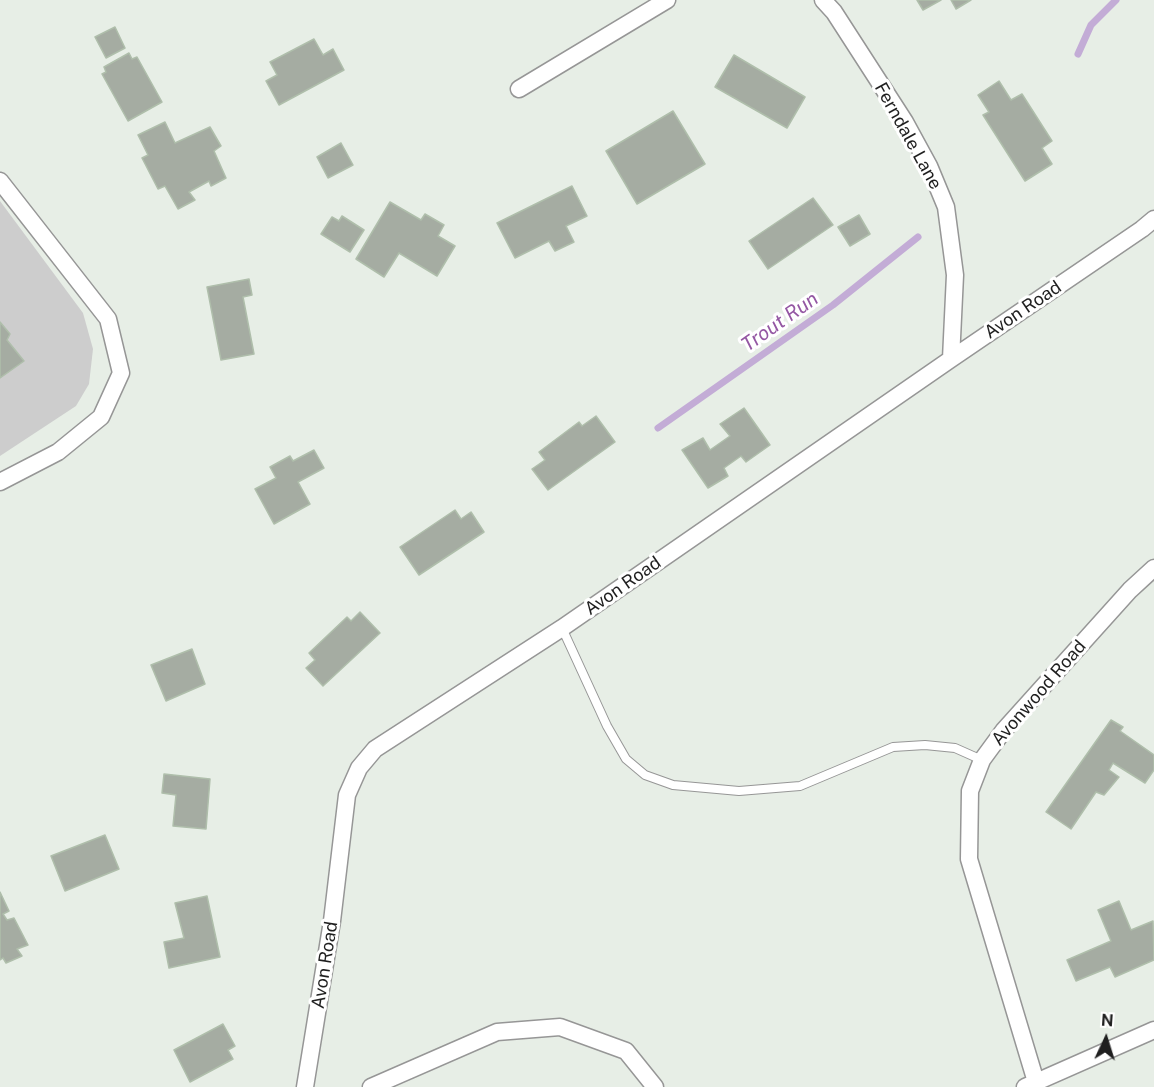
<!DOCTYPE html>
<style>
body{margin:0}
#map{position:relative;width:1154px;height:1087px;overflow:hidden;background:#e7eee6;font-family:"Public Sans",sans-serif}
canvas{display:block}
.north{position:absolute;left:1076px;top:1009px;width:60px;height:60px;-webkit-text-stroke:4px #fff;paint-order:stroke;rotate:4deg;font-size:16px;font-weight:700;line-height:24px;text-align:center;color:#1f1f1f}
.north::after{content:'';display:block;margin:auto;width:21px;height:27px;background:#1f1f1f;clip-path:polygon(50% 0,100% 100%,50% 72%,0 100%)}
</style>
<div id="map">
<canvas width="1154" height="1087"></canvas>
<div class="north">N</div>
</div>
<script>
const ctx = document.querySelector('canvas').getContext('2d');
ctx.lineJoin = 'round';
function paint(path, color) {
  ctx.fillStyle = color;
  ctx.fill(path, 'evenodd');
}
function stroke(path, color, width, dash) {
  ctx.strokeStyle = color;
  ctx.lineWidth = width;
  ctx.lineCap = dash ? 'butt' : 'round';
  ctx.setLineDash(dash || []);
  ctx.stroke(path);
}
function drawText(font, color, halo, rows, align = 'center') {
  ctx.font = font + ' "Public Sans",sans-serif';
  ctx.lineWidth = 6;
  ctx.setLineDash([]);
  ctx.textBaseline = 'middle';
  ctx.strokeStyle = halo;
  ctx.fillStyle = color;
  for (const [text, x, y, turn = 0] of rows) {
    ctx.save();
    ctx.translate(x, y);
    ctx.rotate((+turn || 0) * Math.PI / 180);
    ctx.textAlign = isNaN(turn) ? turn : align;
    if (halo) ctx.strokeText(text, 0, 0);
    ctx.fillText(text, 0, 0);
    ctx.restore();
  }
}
const religious = new Path2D(`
 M0,201L83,313L93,349L89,384L76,406L0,456Z`);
const stream = new Path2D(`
 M1078,54L1091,25L1116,0
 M658,428L833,305L918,237`);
const building = new Path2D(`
 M917,0H941L923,10Z
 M951,0H971L956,9Z
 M115,27L125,48L106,58L95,37Z
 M314,39L323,55L333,49L344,70L279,105L266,81L277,75L270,62Z
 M129,53L132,59L137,57L162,102L128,121L102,74L106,72L104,67Z
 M734,55L805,97L787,128L715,87Z
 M999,81L1011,100L1022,94L1052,141L1042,148L1052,164L1025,181L983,115L989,112L978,95Z
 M673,111L705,164L637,204L606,151Z
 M165,122L175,143L210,127L221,146L214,151L226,178L211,186L209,181L189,192L195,200L178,209L165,186L158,189L142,158L148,155L138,135Z
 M341,143L353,165L328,178L317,157Z
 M572,186L587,216L566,226L574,242L555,251L549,241L515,258L497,223Z
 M813,198L833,225L768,269L749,241Z
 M390,202L421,220L425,214L444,225L438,236L455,246L437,276L399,253L384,277L356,259Z
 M859,215L870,234L850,246L838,227Z
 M342,216L364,230L350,252L321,234L332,217L339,221Z
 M249,279L252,295L243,297L254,354L221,360L207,287Z
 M0,322L10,334L7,340L24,361L0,378Z
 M744,408L770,445L746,462L741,456L724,468L728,476L708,488L682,450L703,438L710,450L730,436L720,424Z
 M596,416L615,442L548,490L532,469L545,460L539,452L579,422L582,426Z
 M314,450L324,468L298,482L310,504L274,524L255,489L276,478L270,467L290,456L293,461Z
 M455,510L461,519L471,512L484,532L419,575L400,547Z
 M360,612L380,633L323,686L306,668L315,660L309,653L347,617L351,621Z
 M192,649L205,684L166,701L151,665Z
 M1111,720L1123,727L1120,731L1154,755V770L1145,783L1113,763L1109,770L1119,777L1104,795L1096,792L1071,829L1046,812Z
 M164,774L210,779L206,829L173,826L176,795L162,793Z
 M105,835L119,869L65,891L51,856Z
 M0,892L9,911L3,914L7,920L14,918L28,945L17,949L22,956L6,963L3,958L0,960Z
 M207,896L220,957L169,968L164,942L184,938L175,903Z
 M1119,901L1131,930L1153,921L1154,960L1115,977L1110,967L1076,981L1067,960L1111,941L1098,910Z
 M223,1024L235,1046L228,1050L233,1059L190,1082L174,1050Z`);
const lane = new Path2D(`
 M562,628L607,726L626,759L645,775L673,785L739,791L800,786L893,747L925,745L955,748L982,760`);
const street = new Path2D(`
 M823,0L834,12L905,122L929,166L946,207L955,275L951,359
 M519,89L667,0
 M0,181L108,319L121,373L101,417L58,452L0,482
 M1036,1082L969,859L970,791L982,760L1004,730L1130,590L1154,568
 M305,1087L332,921L347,795L359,768L375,749L562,628L951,359L1142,229L1154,219
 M371,1087L497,1032L560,1027L626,1051L655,1087
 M1025,1087L1154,1030`);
const streetNames = [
 ["Ferndale Lane",908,136,61],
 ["Avon Road",1023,310,-34],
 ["Avon Road",623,586,-35],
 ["Avonwood Road",1039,693,-49],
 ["Avon Road",325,965,-81]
];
const waterNames = [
 ["Trout Run",780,322,-35]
];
paint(religious, '#cdcdcd');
stroke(stream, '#c3acd6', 7);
paint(building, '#a5aca2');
stroke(building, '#afbeab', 1.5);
stroke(lane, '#969696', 10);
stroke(street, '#969696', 19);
stroke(lane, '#fff', 8);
stroke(street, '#fff', 16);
drawText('18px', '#1f1f1f', '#fff', streetNames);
drawText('italic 20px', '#9457a3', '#fff', waterNames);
</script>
